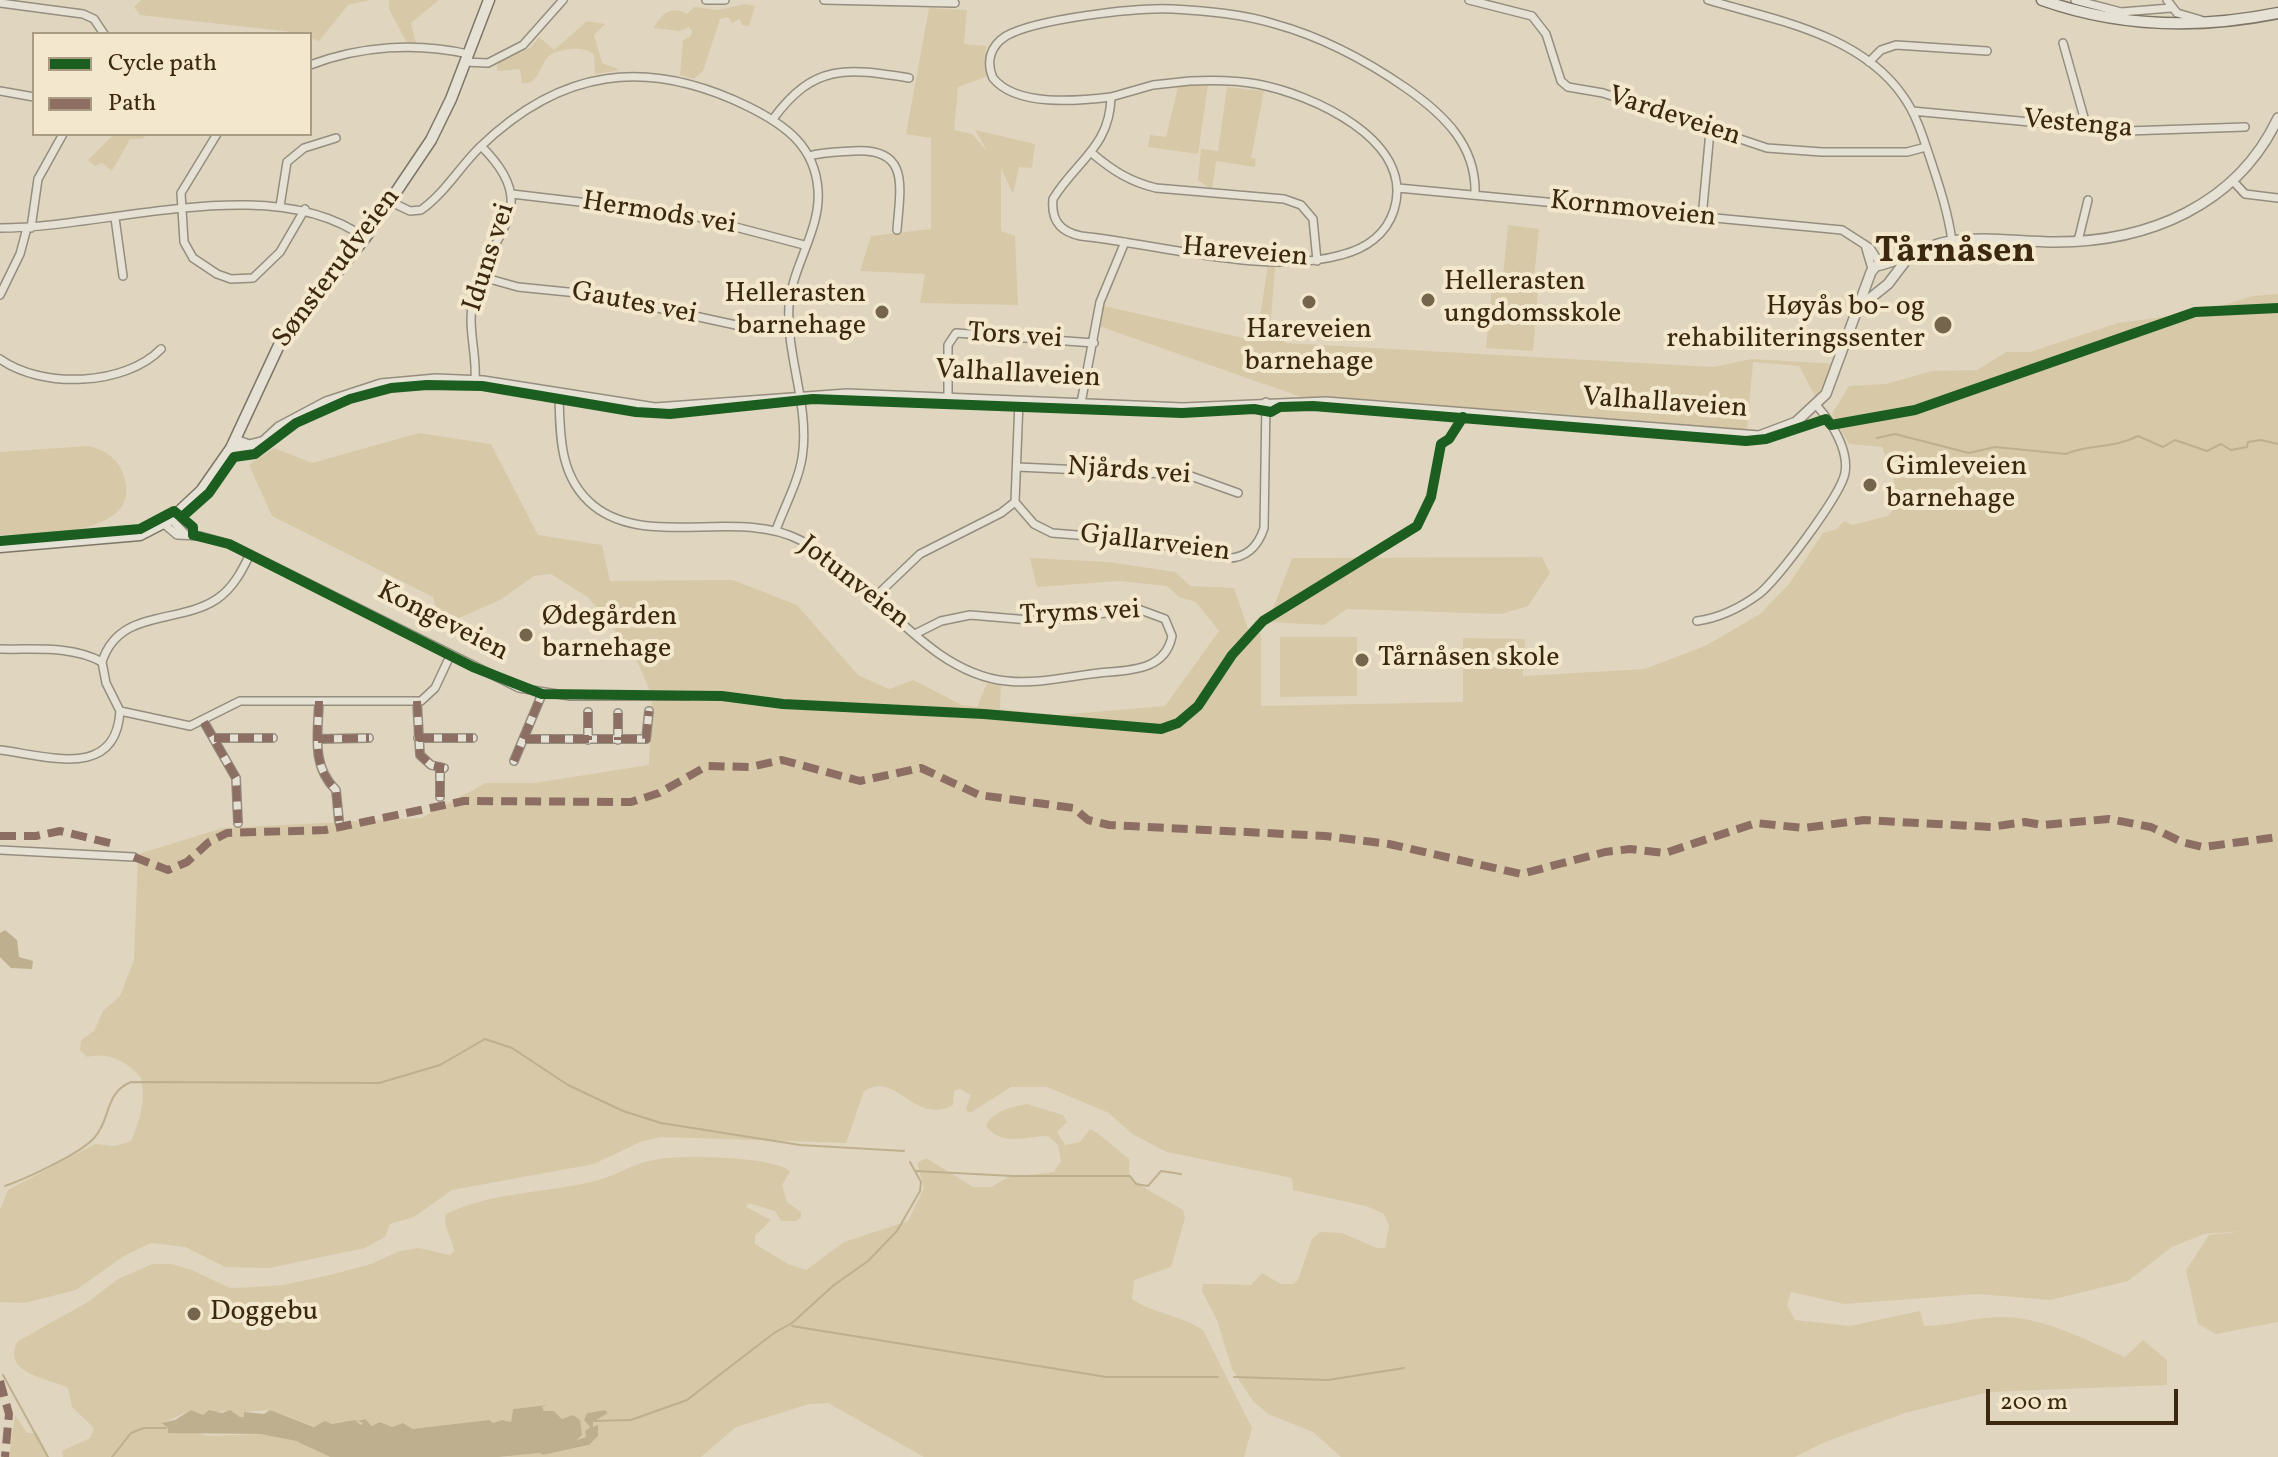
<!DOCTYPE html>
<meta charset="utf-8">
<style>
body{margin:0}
#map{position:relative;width:2278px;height:1457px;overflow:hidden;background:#e0d6bf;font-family:Vollkorn,serif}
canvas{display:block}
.legend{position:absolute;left:32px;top:32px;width:280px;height:104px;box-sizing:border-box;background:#f3e8cd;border:2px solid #a99b81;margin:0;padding:10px 14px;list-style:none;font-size:24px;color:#3b280f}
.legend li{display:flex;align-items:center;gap:16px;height:40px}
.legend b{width:40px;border:2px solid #a99b81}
.scale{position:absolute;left:1986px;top:1389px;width:192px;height:36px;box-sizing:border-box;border:4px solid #3b280f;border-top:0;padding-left:10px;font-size:24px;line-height:28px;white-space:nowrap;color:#3b280f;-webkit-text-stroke:6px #f3e8cd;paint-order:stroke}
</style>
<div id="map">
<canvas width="2278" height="1457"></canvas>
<ul class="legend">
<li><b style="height:10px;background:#1b5e20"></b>Cycle path</li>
<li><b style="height:10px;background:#8d6e63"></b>Path</li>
</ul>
<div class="scale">200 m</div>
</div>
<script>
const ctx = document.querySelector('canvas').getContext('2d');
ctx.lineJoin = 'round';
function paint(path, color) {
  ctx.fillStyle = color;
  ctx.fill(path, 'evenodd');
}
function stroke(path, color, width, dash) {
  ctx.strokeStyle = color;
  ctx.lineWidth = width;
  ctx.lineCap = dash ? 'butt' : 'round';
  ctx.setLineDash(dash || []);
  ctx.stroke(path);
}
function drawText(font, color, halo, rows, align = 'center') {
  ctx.font = font + ' Vollkorn,serif';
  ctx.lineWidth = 8;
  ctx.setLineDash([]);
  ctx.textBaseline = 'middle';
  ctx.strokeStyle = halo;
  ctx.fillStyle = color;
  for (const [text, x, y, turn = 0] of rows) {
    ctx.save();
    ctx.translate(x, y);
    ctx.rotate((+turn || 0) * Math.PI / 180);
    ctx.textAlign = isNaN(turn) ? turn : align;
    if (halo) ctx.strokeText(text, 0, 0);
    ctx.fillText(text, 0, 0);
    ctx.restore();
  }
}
const green = new Path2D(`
 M141,0H370L348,5L319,41L310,38V34L140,15L134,7Z
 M389,0H439L411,23L416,43H407L389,9Z
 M745,4L755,6L749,26L742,25L740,19L732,23L728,17L720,19L703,71L694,79L680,75L683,40L691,36L692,31L689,27L680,31L654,28C661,13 672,5 687,14L694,7L718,10Z
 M929,8L967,10L964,44L986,46L988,76L958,87L954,130L972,134L987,151L975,130L1035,144L1032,168L1019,167L1013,194L1001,168V231L1015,236L1018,305L920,303L925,274L860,271L871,236L931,229V138L906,134Z
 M587,21L605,24L594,35L602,63L618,69L616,71L595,74L594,55C584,45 563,49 551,54C538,65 540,85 522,83L520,69L497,71V63L530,48L539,37L554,50Z
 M1208,85L1198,154L1148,147L1150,135L1166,137L1178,87Z
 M1227,87L1264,91L1251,158L1256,159L1255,167L1216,161L1212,190L1198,180L1201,149L1218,151Z
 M114,134H148L142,139H130L112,171L102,163L95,166L88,160Z
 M1508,225L1539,229L1534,279L1503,275Z
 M1268,266L1275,267L1270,331L1286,343L1713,367L1752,359L1839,364L1816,398L1799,366L1753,362L1747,432L1560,416L1533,410L1523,413L1301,397L1096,325L1100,305L1256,341Z
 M1492,285L1538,288L1533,351L1486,348Z
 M2278,294V1322L2216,1334L2198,1324L2186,1270L2209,1235L2246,1231L2204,1234L2172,1247L2128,1281L2050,1300L1978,1294L1844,1304L1791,1292L1787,1305L1795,1320L1850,1326L1920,1311L1924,1326C1949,1326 1974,1317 1999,1317C2043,1316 2085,1340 2125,1357L2143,1340L2167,1360V1385L1989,1392L1905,1413L1825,1442L1795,1457H1341L1313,1432L1268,1414L1253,1401L1232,1369L1217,1320L1202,1291L1203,1284C1220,1284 1235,1284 1251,1285L1262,1273L1281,1284H1293L1298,1280L1312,1239L1320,1232L1342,1233L1377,1248H1385L1389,1226L1384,1214L1366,1206L1293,1190L1292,1178L1167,1152L1132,1134L1109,1113L1047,1087H1011L970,1113L966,1109L971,1095L960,1089L954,1091L953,1105C914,1126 897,1070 864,1091L846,1143L660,1137L640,1142L594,1164L452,1190L414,1217L390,1224L385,1237L365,1248L269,1268L225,1267L185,1247L151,1243L124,1256L76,1290L25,1303L0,1302V1210L8,1190L95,1144L115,1146L131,1141C140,1120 146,1100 141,1078C127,1061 108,1052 87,1057L80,1050L81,1040L94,1031L103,1011L120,996L134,960L138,854L223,828L421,818L486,783H534L649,765L652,696L636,658L589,598L551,574L534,576L500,600L441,626L433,597L272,516L249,465L274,448L312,463L419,433L491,444L538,535L602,545L610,581L733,580L797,605L858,675L889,689L913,680L962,705L977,707L987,683L1001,685L1000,709L1058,715L1165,706L1219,631L1196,602L1179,597L1167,586L1119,581L1037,587L1030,558L1109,562L1175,572L1190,586L1234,588L1248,629L1261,634V706L1463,702V638L1525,639L1523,676L1645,669L1707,645L1760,614L1789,584L1823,533L1837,529L1844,521L1852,525L1888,516C1905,500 1890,465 1882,447L1849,444L1832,414L1849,386L1886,384L1932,371L1977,370L2006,352H2030L2118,323L2206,311L2252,296Z
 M88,446C103,449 116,457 122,471C150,538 36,533 0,535V452Z
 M1542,557L1550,573L1528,606L1501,614L1347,609L1324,625L1268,622L1292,558Z
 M1280,637H1357V696L1280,697Z
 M1027,1104L1063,1115L1067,1122L1057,1132L1065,1145L1080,1142L1090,1129L1096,1132L1129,1159C1130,1164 1129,1168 1129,1173C1132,1184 1171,1202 1183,1210L1185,1218L1171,1267L1134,1280L1132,1299C1154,1314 1180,1315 1203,1330L1252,1428L1244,1457H924L828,1403L809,1404L736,1427L701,1457H500L540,1453L543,1455L587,1446L598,1436V1427L593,1428V1422L608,1413L605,1410L587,1413L584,1420L591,1427L585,1431L586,1437L577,1441L582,1435L574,1415L563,1419L554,1411H544L542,1407L547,1405L513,1409L511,1422L413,1429L403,1423L392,1427L380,1422L372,1426L363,1421L358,1422L363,1423L361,1425L355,1421L331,1424L325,1421L319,1428L270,1410L244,1412V1417H240L230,1410L203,1415L191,1410L161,1424L168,1428V1432L192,1431L209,1436L260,1434L296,1441L330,1457H63L62,1451L90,1438L94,1428L72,1407L68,1388C49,1378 0,1374 18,1341L88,1302L118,1279L152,1264H172L192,1270L230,1288L254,1287L283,1285L330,1275L371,1264L400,1251L419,1248L450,1255L454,1251C453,1238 442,1227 446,1214C491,1192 546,1193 595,1181C615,1176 633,1164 653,1160C674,1154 780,1156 790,1172L782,1185L787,1202L801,1212V1217L796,1221H781L775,1211L748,1203L746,1207L771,1220L755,1236V1244L788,1264L806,1270L844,1242L908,1221L924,1188L917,1163L926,1158L973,1187H991L1008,1177L1054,1172L1061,1161L1058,1145L1048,1136C1026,1136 1001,1147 986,1126C992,1111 1012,1107 1027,1104Z
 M15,1415L27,1433H37L49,1457H9Z`);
const water = new Path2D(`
 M5,930L17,940L19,957L33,961L32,969L11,968L0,957V933Z
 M547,1405L542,1407L544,1411H554L562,1419L573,1415L580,1420L582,1435L577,1440L586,1437L585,1431L590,1427L584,1420L587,1413L605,1410L608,1413L593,1422V1427L598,1425V1436L589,1445L543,1455L540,1453L499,1457H330L296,1441L260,1434L168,1433V1428L161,1423L175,1420L191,1410L203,1415L209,1410L222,1413L230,1410L240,1417H244V1412L264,1414L270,1410L314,1427L325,1421L332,1424L355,1420L361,1425L363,1423L358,1421L365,1419L372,1426L380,1422L392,1427L403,1423L413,1429L489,1420L493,1423L502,1420L511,1422L513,1409Z`);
const stream = new Path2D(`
 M1877,438L1895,434L1969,453L1995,447L2066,454C2087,444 2113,449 2138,436L2163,447L2175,440L2207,451L2221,444L2231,450L2247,447L2248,442L2261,440L2278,444
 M916,1171L1013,1176H1130L1136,1184L1148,1186L1161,1171L1181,1174
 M5,1186C25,1179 80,1154 94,1138C111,1120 104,1093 131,1082L379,1083L440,1065L485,1039L512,1048L568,1085L623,1111L661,1123L800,1145L904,1151
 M792,1326L1106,1377H1218
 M3,1375L48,1457
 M1234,1377L1328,1380L1404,1368
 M594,1421L631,1420L687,1400L774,1333L792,1323L834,1285L868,1261L897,1231L920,1191L921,1182L910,1162
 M112,1457L131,1433L144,1428H166`);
const minor = new Path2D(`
 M706,0H725
 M824,0L955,3
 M1469,0L1532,16L1546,34L1561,81L1568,87L1603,93L1767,148L1822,152H1907L1926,147
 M1708,0C1775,20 1860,34 1903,96C1916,114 1923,137 1930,158C1939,185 1948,212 1952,241
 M2075,0L2121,12L2171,8
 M2167,0L2177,13L2201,20
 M0,3L83,14L94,19L104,34
 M2063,43L2087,128
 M465,62L488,63L523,45L563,0
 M1869,62L1881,50L1896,45L1987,51
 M310,65C360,46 416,42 468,54
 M1190,81C1212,80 1235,80 1257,84C1311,94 1416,140 1394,210C1386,235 1365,249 1341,255C1267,276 1158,244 1081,236C1060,232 1051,220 1053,199C1076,161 1110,147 1111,97L1153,85Z
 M0,91L34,97
 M1111,97C1078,101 1016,107 993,78C986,62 990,46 1006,36C1036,19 1137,7 1173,9C1207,11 1243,14 1275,24C1322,37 1367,61 1406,88C1443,114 1477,145 1475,195
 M1912,111L2127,131L2245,127
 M773,119C814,63 847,68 909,78
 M217,134L181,193L184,242L193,258L217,274L231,279L253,278L280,252L305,209
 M1093,154C1113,171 1131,182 1156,188L1284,199L1301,205L1313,219L1317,261
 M809,156C823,152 838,152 853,151C911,147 900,188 897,230
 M2234,182L2245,194L2278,198
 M1398,188L1842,230L1870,248L1881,265
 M512,194L690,215L804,245
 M391,202L410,211L421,210C444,194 459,168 479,148C561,68 647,57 749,107C785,125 815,146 818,190C821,230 792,266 789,306C786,354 808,402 803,450C801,477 785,505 776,530
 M280,206L287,162L304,148L336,138
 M115,218L123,276
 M1702,218L1710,131
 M0,228C109,228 272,170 365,238
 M31,228L38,179L63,134
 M2078,241L2088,200
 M1865,245L1872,269
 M479,276L518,287L598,295L745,327L790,329
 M0,295L20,254L27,228
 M0,359C42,389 125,386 161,349
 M475,380C477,353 467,328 473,300C486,232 547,211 481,146
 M559,394C560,435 559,478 594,506C648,549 737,508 800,540C871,576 924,673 1007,681C1041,685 1077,674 1110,672C1137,670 1166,667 1172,636L1165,619L1138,609L1041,621L970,615L941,621L917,633
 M948,397V345L956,333L1094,343
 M1081,403L1100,302L1125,242
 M1018,467L1188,475L1238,493
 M1015,502L1034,524L1052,533L1139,540L1225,558C1245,559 1258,547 1264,528L1266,402
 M171,519L186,535
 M164,524L177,535L200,536L229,544L519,688L570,696H689
 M875,597L920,554L1001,513L1015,502L1019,401
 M1697,621C1719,618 1740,608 1759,594C1777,580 1841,495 1845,473C1849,450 1832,423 1817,406
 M0,649C34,650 71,645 102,662L106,683L120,711L190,726L240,701H421L435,688L450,656
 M102,662C119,608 178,625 217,599C233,588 242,571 250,554
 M319,701C318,734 311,766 336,790L339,821
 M417,701L420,755L431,765L444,768
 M588,712V740
 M618,713V740
 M204,722L236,778L238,823
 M214,738H273
 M418,738H473
 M318,739L369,738
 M525,739H646L649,711
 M0,750C48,756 116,780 120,711
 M514,761L542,694
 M440,797V767
 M0,850L134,857`);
const tertiary = new Path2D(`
 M1863,304L1888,284L1907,259
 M235,440L249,445L261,442
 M231,448L253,451L279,427L326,402L381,384L436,379L483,381L655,408L847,394L1183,408L1326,402L1759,436L1796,422L1826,394L1871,272L1876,266C1902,261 1925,245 1951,241C1985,236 2021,242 2055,242C2149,242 2237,205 2278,118`);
const secondary = new Path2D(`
 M2042,0C2118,27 2199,29 2278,13
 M0,547L140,535L171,519L201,491L231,448L280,343L365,238L431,140L451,99L489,0`);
const quiet = new Path2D(`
 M319,701C318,734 311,766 336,790L339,821
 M417,701L420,755L431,765L444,768
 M588,712V740
 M618,713V740
 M204,722L236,778L238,823
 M214,738H273
 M418,738H473
 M318,739L369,738
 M525,739H646L649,711
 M514,761L542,694
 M440,797V767
 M0,836H36L60,831L114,844
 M134,857L168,870L187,862L209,842L227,833L325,830L464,801L631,802L659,793L707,766L750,767L782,760L860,781L921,768L979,795L1074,808L1088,820L1109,825L1325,836L1389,844L1521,874L1605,852L1630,849L1665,853L1756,823L1804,828L1864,820L1991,827L2025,822L2042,825L2109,819L2151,827L2182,842L2203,847L2278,837
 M0,1381L9,1414L5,1457`);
const cycleway = new Path2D(`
 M182,517L209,493L234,457L255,454L296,423L350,399L391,388L427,385L482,386L636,412L670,414L813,399L1182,413L1254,409L1271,412L1280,407L1313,406L1746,441L1766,439L1826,419L1831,425L1915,410L2195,312L2278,308
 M0,541L140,529L174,511L193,527V535L229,544L473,667L542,694L722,696L783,704L984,714L1161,729L1178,723L1198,706L1232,655L1263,621L1417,526L1431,497L1441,444L1449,439L1463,417`);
const markers = [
 [1428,300,8,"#75654d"],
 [1309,302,8,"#75654d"],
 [882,312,8,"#75654d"],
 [1943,325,10,"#75654d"],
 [1870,485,8,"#75654d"],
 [526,635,8,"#75654d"],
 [1362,660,8,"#75654d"],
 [194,1314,8,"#75654d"]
];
const streetNames = [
 ["Vardeveien",1674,118,18],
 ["Vestenga",2078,126,5],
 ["Kornmoveien",1633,211,6],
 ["Hermods vei",659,215,9],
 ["Hareveien",1245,254,5],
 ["Iduns vei",491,258,-72],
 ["Sønsterudveien",338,269,-53],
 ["Gautes vei",634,305,11],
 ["Tors vei",1015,338,4],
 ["Valhallaveien",1018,376,3],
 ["Valhallaveien",1665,405,4],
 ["Njårds vei",1129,473,4],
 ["Gjallarveien",1155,545,7],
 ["Jotunveien",853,584,38],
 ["Tryms vei",1080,615,-3],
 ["Kongeveien",442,623,27]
];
const poiNames = [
 ["Hellerasten",1444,284],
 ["ungdomsskole",1444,316],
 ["Hellerasten",866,296,"right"],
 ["barnehage",866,328,"right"],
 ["Høyås bo- og",1925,309,"right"],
 ["rehabiliteringssenter",1925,341,"right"],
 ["Hareveien",1309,332,"center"],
 ["barnehage",1309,364,"center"],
 ["Gimleveien",1886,469],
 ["barnehage",1886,501],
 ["Ødegården",542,619],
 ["barnehage",542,651],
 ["Tårnåsen skole",1378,660],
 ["Doggebu",210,1314]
];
const districtNames = [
 ["Tårnåsen",1955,254]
];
paint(green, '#d7c8a8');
paint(water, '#beb08f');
stroke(stream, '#beb08f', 2);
stroke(minor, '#958d7e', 10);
stroke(tertiary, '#958d7e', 12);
stroke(secondary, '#7e7566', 13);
stroke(minor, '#e6e1d5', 7);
stroke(tertiary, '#e6e1d5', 9);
stroke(secondary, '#e6e1d5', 10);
stroke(quiet, '#8d6e63', 8, [16, 8]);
stroke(cycleway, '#1b5e20', 10);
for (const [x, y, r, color] of markers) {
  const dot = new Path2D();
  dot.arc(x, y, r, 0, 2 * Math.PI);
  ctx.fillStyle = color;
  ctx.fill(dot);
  stroke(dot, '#f3e8cd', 3);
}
drawText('28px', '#3b280f', '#f3e8cd', streetNames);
drawText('28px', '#3b280f', '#f3e8cd', poiNames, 'left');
drawText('bold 36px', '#3b280f', '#f3e8cd', districtNames);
</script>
